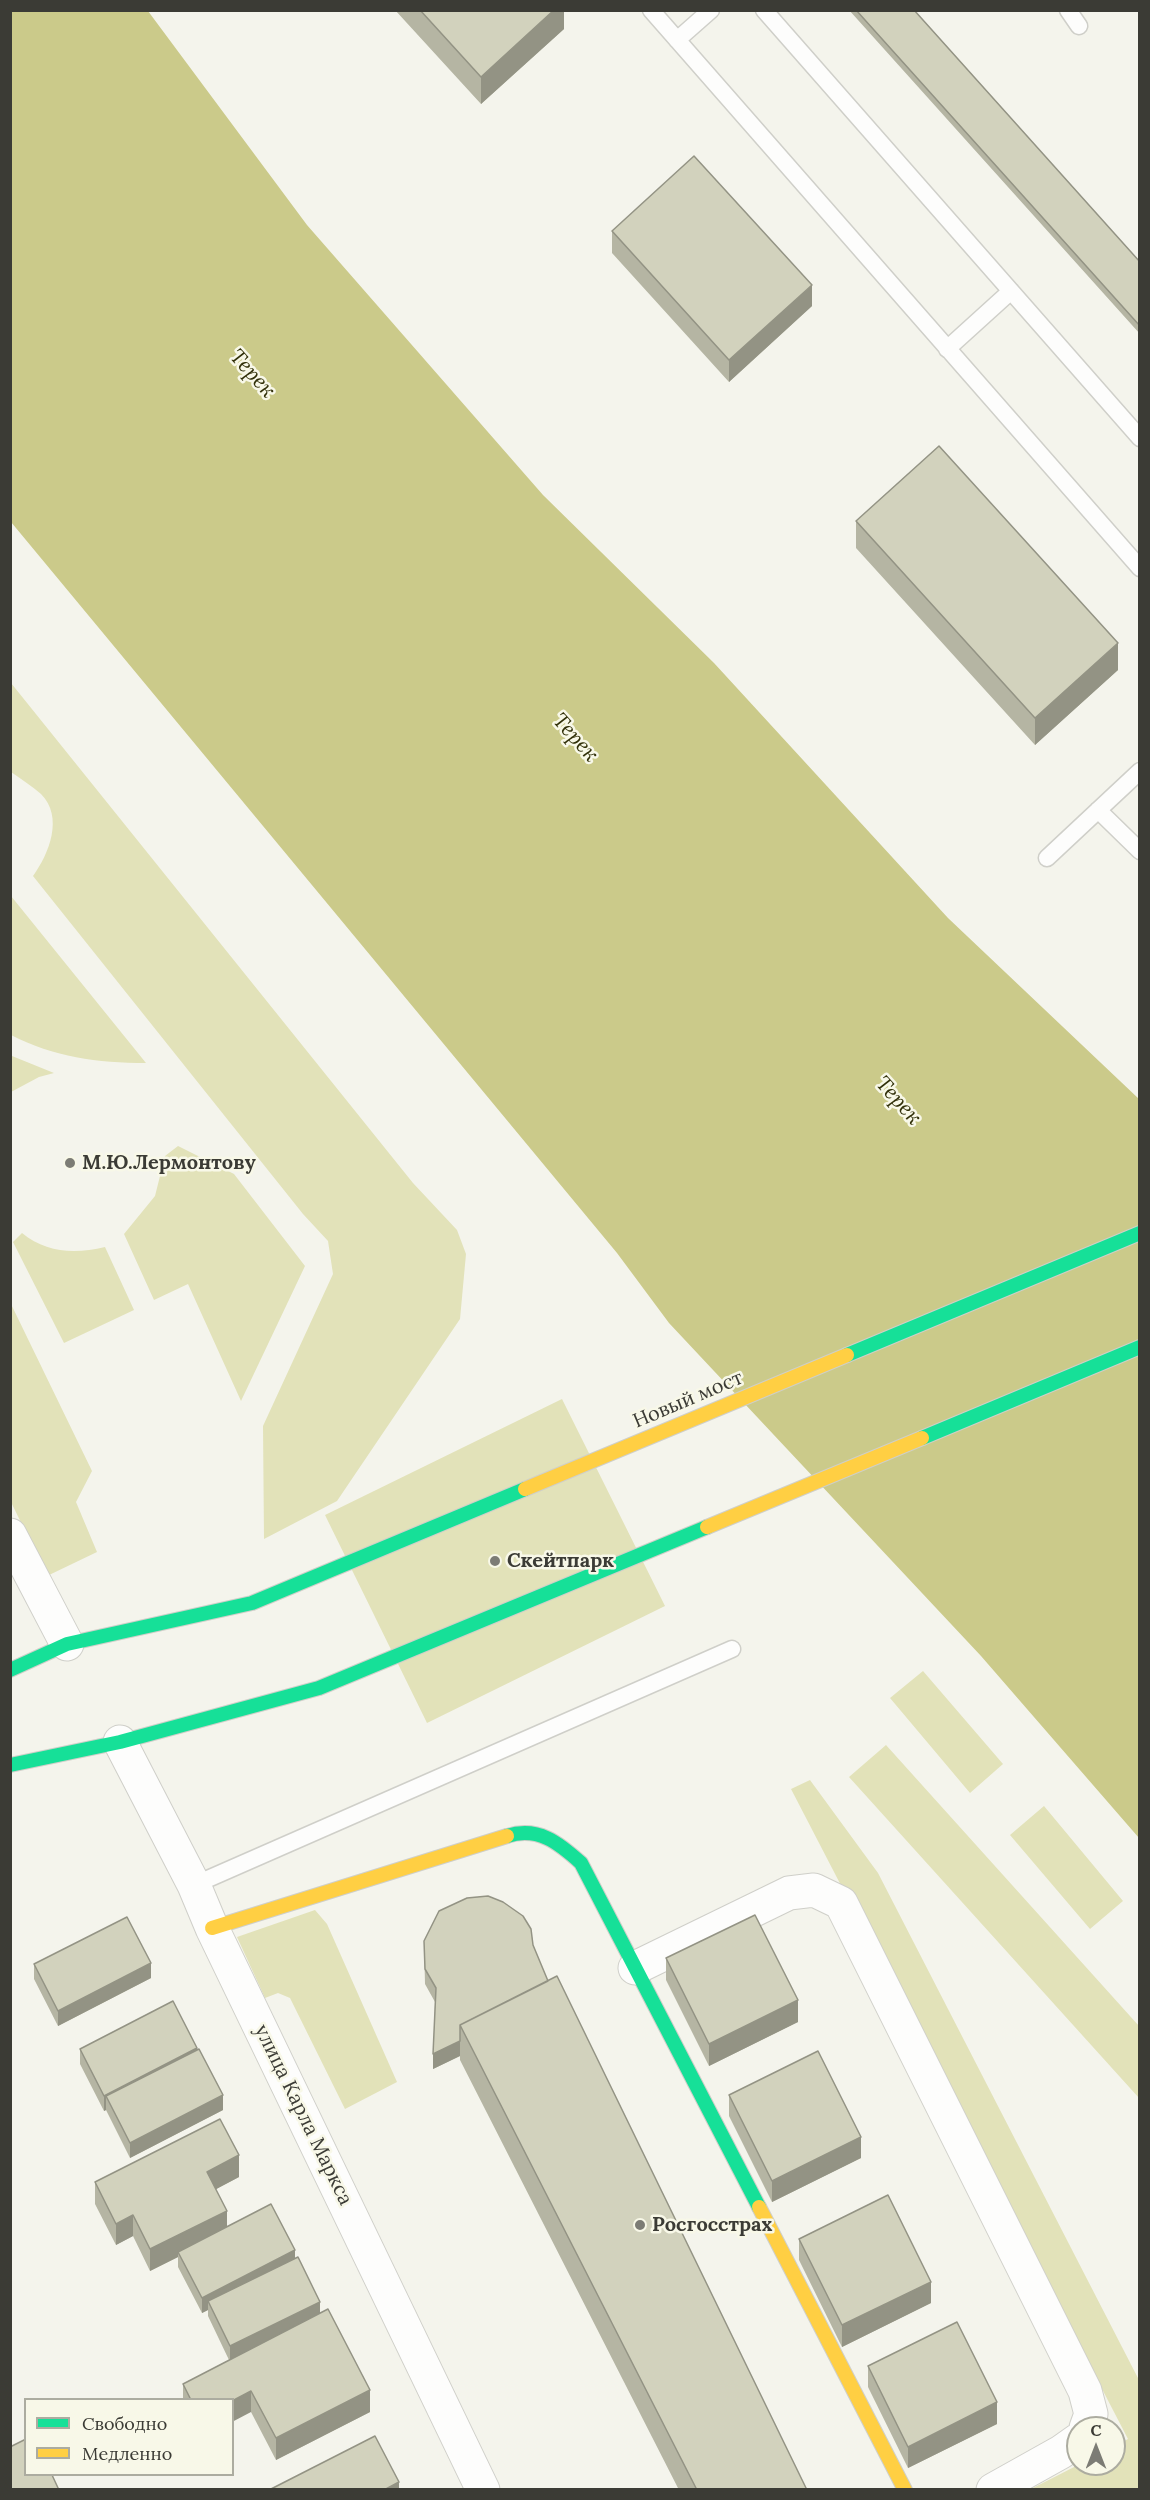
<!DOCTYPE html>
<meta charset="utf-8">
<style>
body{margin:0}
#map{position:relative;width:1150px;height:2500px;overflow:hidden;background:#f4f4ec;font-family:Lora,serif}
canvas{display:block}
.frame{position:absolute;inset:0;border:12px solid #3b3b35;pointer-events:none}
.legend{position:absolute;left:24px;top:2398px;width:210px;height:78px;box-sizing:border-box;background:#f8f8e8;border:2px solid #acaca0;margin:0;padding:8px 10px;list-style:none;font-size:18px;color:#3b3b35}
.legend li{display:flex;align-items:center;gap:12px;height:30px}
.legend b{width:30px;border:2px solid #acaca0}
.north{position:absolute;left:1066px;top:2416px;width:60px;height:60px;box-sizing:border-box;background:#f8f8e8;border:2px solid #acaca0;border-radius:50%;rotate:0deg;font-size:16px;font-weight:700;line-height:24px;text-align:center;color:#3b3b35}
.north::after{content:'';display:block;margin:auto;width:21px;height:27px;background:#7c7c75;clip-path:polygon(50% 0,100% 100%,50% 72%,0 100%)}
</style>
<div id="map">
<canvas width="1150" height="2500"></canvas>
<div class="frame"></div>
<ul class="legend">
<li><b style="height:8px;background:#16e098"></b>Свободно</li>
<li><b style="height:8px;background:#ffcf43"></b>Медленно</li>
</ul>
<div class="north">С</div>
</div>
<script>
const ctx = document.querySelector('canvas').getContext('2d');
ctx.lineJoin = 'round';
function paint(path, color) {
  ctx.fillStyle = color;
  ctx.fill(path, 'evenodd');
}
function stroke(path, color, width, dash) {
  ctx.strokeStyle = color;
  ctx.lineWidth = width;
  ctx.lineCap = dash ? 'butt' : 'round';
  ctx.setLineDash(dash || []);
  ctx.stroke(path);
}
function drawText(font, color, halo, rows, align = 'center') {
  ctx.font = font + ' Lora,serif';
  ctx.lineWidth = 5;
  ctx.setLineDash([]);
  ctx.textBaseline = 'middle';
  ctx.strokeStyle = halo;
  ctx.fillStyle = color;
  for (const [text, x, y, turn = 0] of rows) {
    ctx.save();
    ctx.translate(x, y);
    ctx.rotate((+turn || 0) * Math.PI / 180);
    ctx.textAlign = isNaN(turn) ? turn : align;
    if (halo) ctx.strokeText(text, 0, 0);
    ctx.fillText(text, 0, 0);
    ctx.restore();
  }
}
const green = new Path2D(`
 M11,683L413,1183L457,1230L466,1254L460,1319L337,1501L264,1539L263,1426L333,1274L328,1241L303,1214L33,876C49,854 64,817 41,794C32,786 21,779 11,772Z
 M11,896L146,1063C97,1063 54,1057 11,1035Z
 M10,1055L12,1056L54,1073L39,1077L11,1092Z
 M178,1146L234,1174L305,1266L241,1401L188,1284L154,1300L124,1234L155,1196L165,1156Z
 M22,1233C46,1253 75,1254 105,1247L134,1310L64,1343L13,1242Z
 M10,1302L92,1471L76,1502L97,1552L47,1576L11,1502Z
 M562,1399L665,1606L427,1723L325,1515Z
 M923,1671L1003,1764L970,1793L890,1698Z
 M886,1745L1139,2026V2098L849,1777Z
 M810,1780L878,1873L1139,2380V2489H1031L1080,2464H1114V2447L1128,2439L791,1789Z
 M1044,1806L1123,1901L1090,1929L1010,1835Z
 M315,1910L327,1924L397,2082L345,2109L290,1998L278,1993L265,1998L237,1937Z`);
const water = new Path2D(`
 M10,11H148L307,225L543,495L714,663L948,918L1139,1099V1838L981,1656L669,1323L617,1253L11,522Z`);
const lane = new Path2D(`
 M651,10L1140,568
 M764,10L1140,438
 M1068,10L1079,26
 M677,40L711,10
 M947,349L1011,291
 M1098,810L1140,851
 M1047,858L1140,771
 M194,1885L732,1649`);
const street = new Path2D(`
 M10,1535L67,1644
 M120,1742L194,1885L212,1928L483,2490
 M635,1968L789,1893L814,1890L841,1903L1085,2391L1091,2414L1086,2428
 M993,2490L1061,2452L1078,2440`);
const fast = new Path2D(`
 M847,1355L1140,1233
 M922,1438L1140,1347
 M10,1670L67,1644L252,1603L525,1489
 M10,1765L120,1742L319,1688L707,1527
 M507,1836C538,1826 559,1843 581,1863L759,2207`);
const slow = new Path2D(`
 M525,1489L847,1355
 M707,1527L922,1438
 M212,1928L507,1836
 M759,2207L905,2490`);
const wall = new Path2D(`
 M395,10H564V29L481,104Z
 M849,10H914L1140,262V334Z
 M612,231L812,306L729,382L612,253Z
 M856,521L1118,670L1035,745L856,548Z
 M424,1941L533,1945L548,1981L807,2490H679L460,2060V2056L433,2069L435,2002L425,1984Z
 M666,1958L798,2022L709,2066L666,1980Z
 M34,1964L151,1978L58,2026L34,1979Z
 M80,2049L197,2050L223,2110L130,2158L106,2110L104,2111L80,2064Z
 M729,2095L861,2158L772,2202L729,2116Z
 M239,2177L216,2189L227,2227L295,2259L320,2313L370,2412L276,2460L251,2412L232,2400H183V2384L229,2360L208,2316V2310L202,2313L178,2267V2257L150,2271L133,2236L116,2245L95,2204V2182Z
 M799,2239L931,2303L842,2347L799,2260Z
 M868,2366L997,2424L908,2468L868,2387Z`);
const shadedWall = new Path2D(`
 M554,10H564V29L481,104V77Z
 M812,285V306L729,382V360Z
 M1118,643V670L1035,745V718Z
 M151,1963V1978L58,2026V2011Z
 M798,2000V2022L709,2066V2044Z
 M460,2041V2056L433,2069V2054Z
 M197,2048V2063L106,2096V2110L104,2111V2096Z
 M223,2095V2110L130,2158V2143Z
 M861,2137V2158L772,2202V2181Z
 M239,2155V2177L207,2194V2172Z
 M227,2211V2232L178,2252V2257L150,2271V2249Z
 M133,2215V2236L116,2245V2224Z
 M295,2250V2265L208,2301V2310L202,2313V2298Z
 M931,2282V2303L842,2347V2325Z
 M320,2302V2317L230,2361V2346Z
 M370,2390V2412L276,2460V2438Z
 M251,2391V2412L232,2422V2401Z
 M997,2402V2424L908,2468V2447Z
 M399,2482V2490H384Z`);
const building = new Path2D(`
 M420,10H554L481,77Z
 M856,10H914L1140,262V326Z
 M694,156L812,285L729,360L612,231Z
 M939,446L1118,643L1035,718L856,521Z
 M488,1896L503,1902L523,1916L531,1929L533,1945L548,1981L460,2025V2041L433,2054L436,1988L425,1969L424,1941L439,1911L467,1898Z
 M755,1915L798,2000L709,2044L666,1958Z
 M127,1917L151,1963L58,2011L34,1964Z
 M557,1976L807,2490H697L460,2025Z
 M173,2001L197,2048L104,2096L80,2049Z
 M199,2049L223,2095L130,2143L106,2096Z
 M818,2051L861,2137L772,2181L729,2095Z
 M220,2119L239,2155L207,2172L227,2211L150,2249L133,2215L116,2224L95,2182Z
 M888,2195L931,2282L842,2325L799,2239Z
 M271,2204L295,2250L202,2298L178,2252Z
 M298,2257L320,2302L230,2346L208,2301Z
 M328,2309L370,2390L276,2438L251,2391L232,2401V2400H191L183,2384Z
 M957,2322L997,2402L908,2447L868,2366Z
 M375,2436L399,2482L384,2490H269Z
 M26,2439V2475H52L59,2490H10V2447Z`);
const markers = [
 [70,1163,6,"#7c7c75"],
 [495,1561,6,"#7c7c75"],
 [640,2225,6,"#7c7c75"]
];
const poiNames = [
 ["М.Ю.Лермонтову",82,1163],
 ["Скейтпарк",507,1561],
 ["Росгосстрах",652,2225]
];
const streetNames = [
 ["Новый мост",688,1400,-23],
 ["улица Карла Маркса",303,2115,64]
];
const waterNames = [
 ["Терек",252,374,48],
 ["Терек",575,738,48],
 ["Терек",898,1101,48]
];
paint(green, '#e2e2b9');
paint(water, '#cbca8a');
stroke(lane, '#cfcfc9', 19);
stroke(street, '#cfcfc9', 35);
stroke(fast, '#cfcfc9', 16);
stroke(slow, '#cfcfc9', 16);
stroke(lane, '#fdfdfc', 16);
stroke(street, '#fdfdfc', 33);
stroke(fast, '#16e098', 14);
stroke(slow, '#ffcf43', 14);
paint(wall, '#b5b5a3');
paint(shadedWall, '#939384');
paint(building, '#d2d2bd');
stroke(building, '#939384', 1.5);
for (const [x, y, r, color] of markers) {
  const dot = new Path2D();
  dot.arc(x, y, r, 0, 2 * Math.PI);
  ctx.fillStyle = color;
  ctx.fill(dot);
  stroke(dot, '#f8f8e8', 2);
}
drawText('bold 20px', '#3b3b35', '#f8f8e8', poiNames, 'left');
drawText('20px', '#3b3b35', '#f8f8e8', streetNames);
drawText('italic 21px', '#313009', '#f8f8e8', waterNames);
</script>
